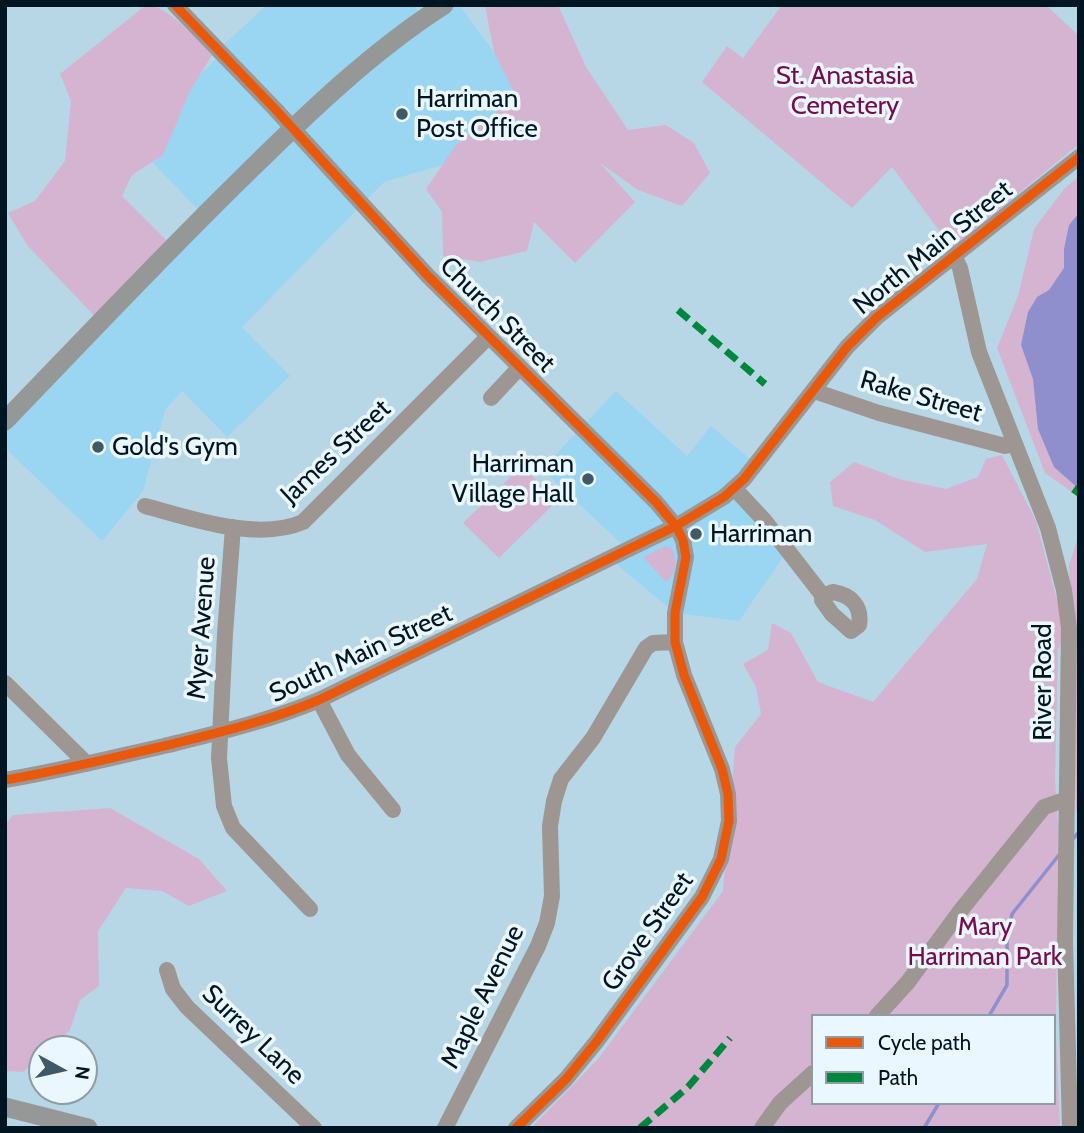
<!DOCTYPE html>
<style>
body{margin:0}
#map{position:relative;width:1084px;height:1133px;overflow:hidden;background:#b8d7e6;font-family:Cabin,sans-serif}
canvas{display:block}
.frame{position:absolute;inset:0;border:7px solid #001522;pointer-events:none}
.legend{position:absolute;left:811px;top:1014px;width:245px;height:91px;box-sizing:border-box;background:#eaf7fe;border:2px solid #8c9da6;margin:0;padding:9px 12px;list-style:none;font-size:21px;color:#001522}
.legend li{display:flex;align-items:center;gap:14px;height:35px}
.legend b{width:35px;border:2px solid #8c9da6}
.north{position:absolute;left:28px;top:1035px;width:70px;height:70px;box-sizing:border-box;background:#eaf7fe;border:2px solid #8c9da6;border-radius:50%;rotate:98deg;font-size:19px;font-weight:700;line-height:28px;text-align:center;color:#001522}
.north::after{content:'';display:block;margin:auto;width:24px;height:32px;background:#405967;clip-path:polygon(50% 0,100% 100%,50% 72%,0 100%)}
</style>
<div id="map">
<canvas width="1084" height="1133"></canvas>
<div class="frame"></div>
<ul class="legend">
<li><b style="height:9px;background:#e8590c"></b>Cycle path</li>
<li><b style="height:9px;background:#00873e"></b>Path</li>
</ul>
<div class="north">N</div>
</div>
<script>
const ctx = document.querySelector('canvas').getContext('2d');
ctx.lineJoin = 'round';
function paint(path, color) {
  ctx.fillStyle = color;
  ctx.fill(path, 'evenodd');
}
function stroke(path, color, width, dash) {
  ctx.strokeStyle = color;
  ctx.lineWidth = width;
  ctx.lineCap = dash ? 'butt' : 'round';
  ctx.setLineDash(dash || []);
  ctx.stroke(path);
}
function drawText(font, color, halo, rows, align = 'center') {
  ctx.font = font + ' Cabin,sans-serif';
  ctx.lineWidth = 7;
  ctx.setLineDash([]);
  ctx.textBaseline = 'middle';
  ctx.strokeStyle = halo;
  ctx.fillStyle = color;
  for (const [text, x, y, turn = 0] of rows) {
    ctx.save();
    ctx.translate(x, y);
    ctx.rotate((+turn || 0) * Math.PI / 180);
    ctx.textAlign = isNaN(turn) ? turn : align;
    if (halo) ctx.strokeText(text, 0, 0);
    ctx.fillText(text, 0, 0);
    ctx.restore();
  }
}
const built = new Path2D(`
 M267,5H414L423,19L444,5H459L522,90L449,163L384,182L242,327L290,376L227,437L182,391L165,410L143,491L102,541L5,448V421L203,215L131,140L214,61L219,49Z
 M616,391L687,456L711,426L756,464L735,489L788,550L739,621L675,613L609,558L627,549L542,469Z`);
const green = new Path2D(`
 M146,5C168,5 197,40 212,55L189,93L163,155L132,175L122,196L173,247L100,322L27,245L8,213L35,201L65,161L71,101L60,74Z
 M485,5H558L586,67L628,130L666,125L694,143L710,173L682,206L638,190L600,163L635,202L575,263L534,222L527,251L480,262L443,256L442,212L426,189L456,145L516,96L494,52Z
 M782,5H1046L1079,36V144L952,248L892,167L852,208L702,82L727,46L743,58Z
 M1079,176V497L1045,473L997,348L1018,296L1034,229L1064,189Z
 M1002,455L1036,521L1065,630L1058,650L1055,779L1058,825L1056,1035L1060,1128H531L598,1059L723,891L735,747L761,714L756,687L743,664L768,650L772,623L791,633L818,682L873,702L977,579L987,544L925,552L875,520L833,506L830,482L854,462L899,479L946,489L978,477L986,459ZM813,1016H1054V1103H813Z
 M522,466L557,501L499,558L463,523Z
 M1079,534V805L1076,813L1069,565Z
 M666,546L672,549C677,561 677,573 666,582L643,557Z
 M110,808L199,859L227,891L189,906L162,891L126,888L98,931L99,986L80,1000L70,1030L49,1049H42V1055L23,1072L5,1071V825L13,815Z`);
const water = new Path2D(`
 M1079,213V489L1054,467L1038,429L1033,379L1021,345L1028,312L1037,297L1049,290L1064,268V249L1069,225Z`);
const stream = new Path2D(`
 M1071,841L1079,832
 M989,1016L1007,985V939L1012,914L1059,855
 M924,1128L939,1103`);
const minor = new Path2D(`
 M175,5L275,109L428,276L656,502L676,526L683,540L686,557L675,613V642L684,675L722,769L728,794L729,821L721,859L702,897L597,1041L566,1079L516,1128
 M954,256L960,268L979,352L1048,528L1064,590L1069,628L1065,940L1070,1128
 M814,391L879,413L1005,446L1014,444
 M491,398L519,368
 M735,489L764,520L823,596
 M145,506C190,518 257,542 303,522L488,337
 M233,527L225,634L219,758L224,806L233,828L310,909
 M833,592C852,595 862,607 859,625L851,631L832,614L822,600L823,596Z
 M5,683L87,764
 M319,700L348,755L393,810
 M5,780C59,771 111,758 164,746C217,733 269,721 319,700L676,526L724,497L744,479L847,347L877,317L1079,157
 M167,970L173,989L187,1007L314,1128
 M877,1016L908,982L961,910L1044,807L1067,799
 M445,1128L538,946L547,923L552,896L550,826L554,801L561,779L593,738L646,648L653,643L675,642
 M762,1128L780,1103L813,1073`);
const major = new Path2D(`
 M5,421C85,338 164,254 246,174C308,113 371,52 444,5
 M5,1107L88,1128`);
const quiet = new Path2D(`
 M678,310L765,384
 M1074,494L1079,487
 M640,1128L688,1087L730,1038`);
const cycleway = new Path2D(`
 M175,5L275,109L428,276L656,502L676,526L683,540L686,557L675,613V642L684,675L722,769L728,794L729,821L721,859L702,897L597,1041L566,1079L516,1128
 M5,780C59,771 111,758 164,746C217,733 269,721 319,700L676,526L724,497L744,479L847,347L877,317L1079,157`);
const markers = [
 [402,114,7,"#405967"],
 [98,447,7,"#405967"],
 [588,479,7,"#405967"],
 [696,534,7,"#405967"]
];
const parkNames = [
 ["St. Anastasia",845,76],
 ["Cemetery",845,106],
 ["Mary",985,927],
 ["Harriman Park",985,957]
];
const poiNames = [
 ["Harriman",416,99],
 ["Post Office",416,129],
 ["Gold's Gym",112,447],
 ["Harriman",574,464,"right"],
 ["Village Hall",574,494,"right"],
 ["Harriman",710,534]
];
const streetNames = [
 ["North Main Street",933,248,-39],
 ["Church Street",497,315,45],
 ["Rake Street",921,397,16],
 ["James Street",336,452,-43],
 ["Myer Avenue",202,628,-86],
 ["South Main Street",361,654,-25],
 ["River Road",1043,682,-90],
 ["Grove Street",648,932,-55],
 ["Maple Avenue",483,997,-64],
 ["Surrey Lane",253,1035,44]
];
paint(built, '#9ad5f2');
paint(green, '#d5b4d1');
paint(water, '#908fcd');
stroke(stream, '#908fcd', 3.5);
stroke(minor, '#9d9692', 16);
stroke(major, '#969797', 19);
stroke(quiet, '#00873e', 7, [14, 7]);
stroke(cycleway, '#e8590c', 9);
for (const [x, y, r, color] of markers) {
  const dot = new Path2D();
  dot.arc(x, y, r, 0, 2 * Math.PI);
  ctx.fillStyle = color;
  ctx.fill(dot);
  stroke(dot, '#eaf7fe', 2.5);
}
drawText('26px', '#790a4f', '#eaf7fe', parkNames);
drawText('26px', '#001522', '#eaf7fe', poiNames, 'left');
drawText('26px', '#001522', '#eaf7fe', streetNames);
</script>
